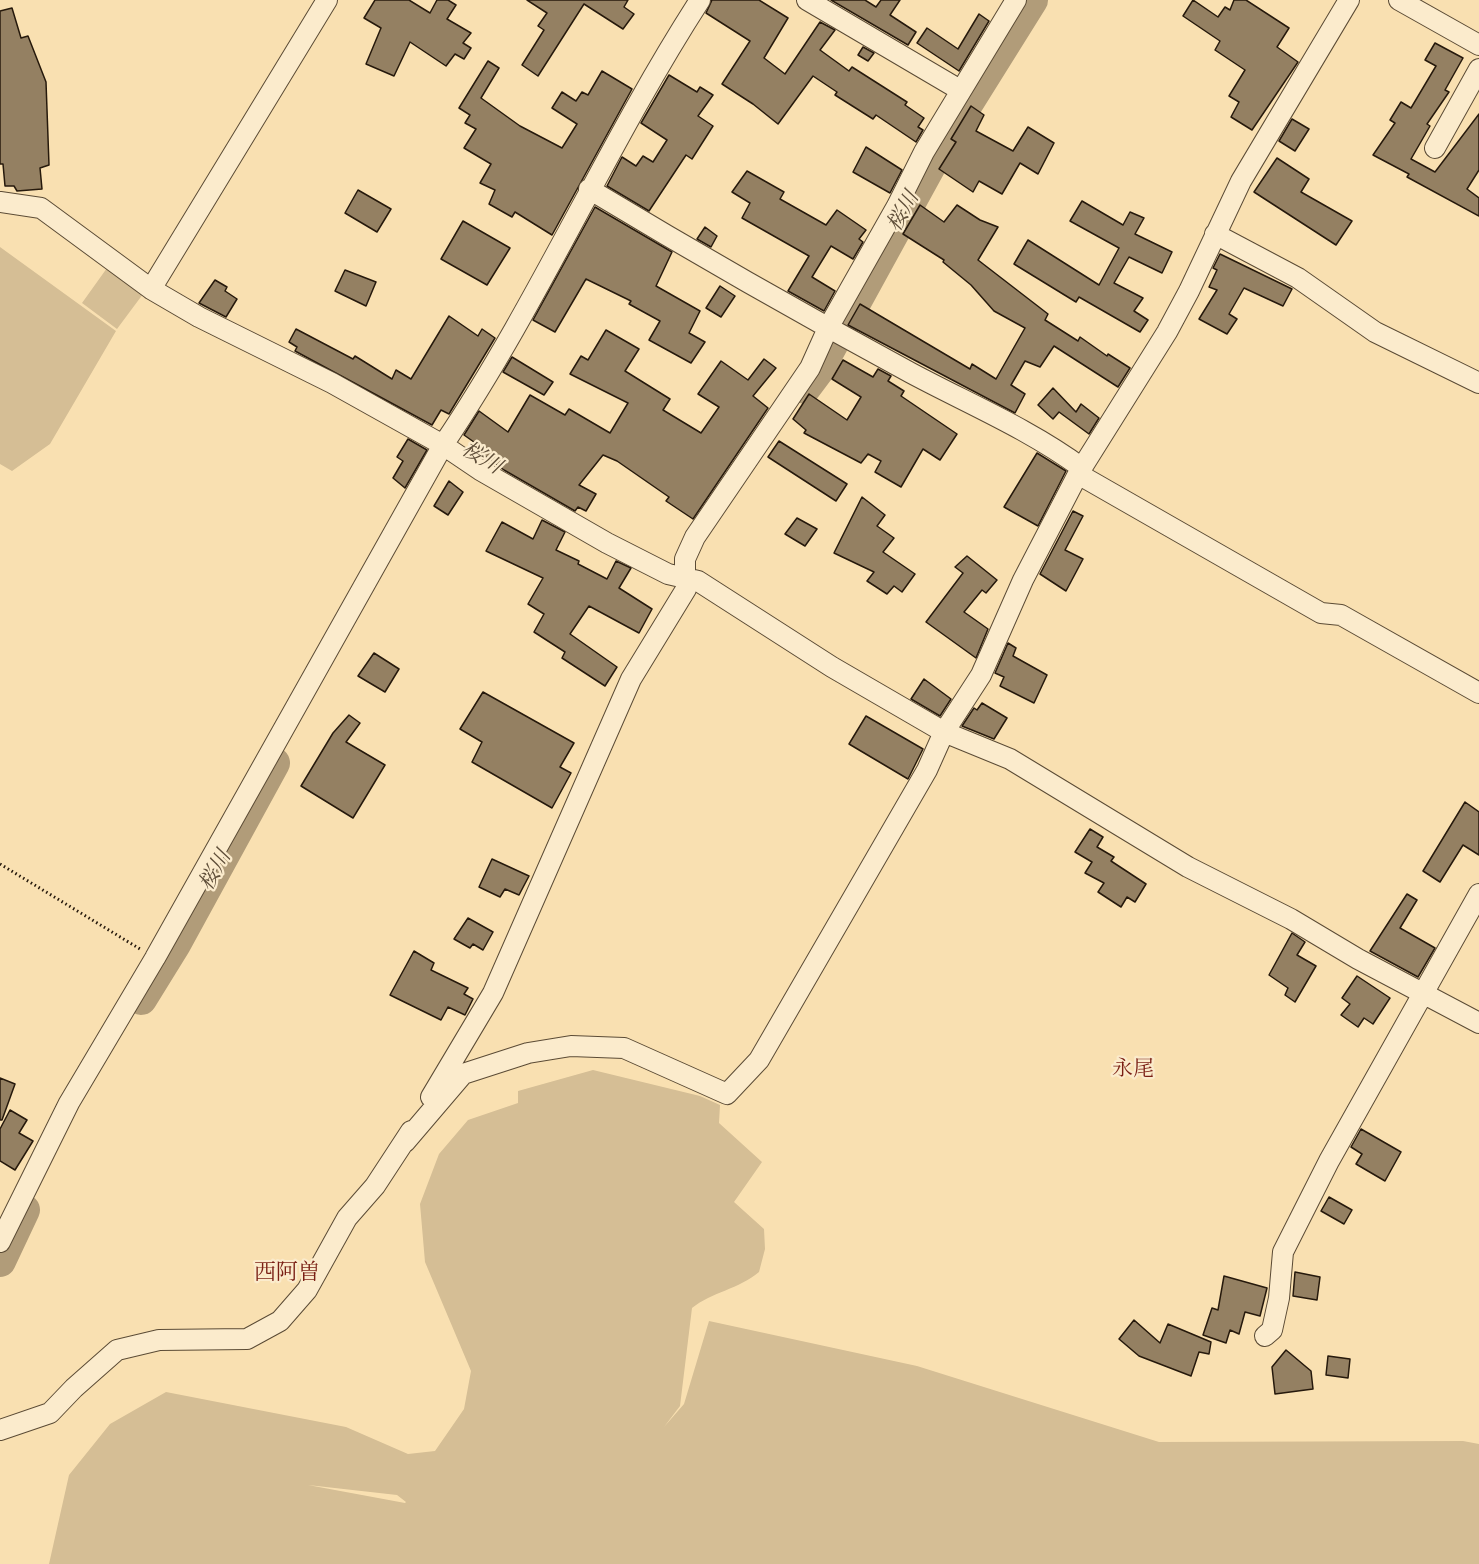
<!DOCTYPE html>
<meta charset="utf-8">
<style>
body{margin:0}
canvas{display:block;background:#f9e0b1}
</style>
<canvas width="1479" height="1564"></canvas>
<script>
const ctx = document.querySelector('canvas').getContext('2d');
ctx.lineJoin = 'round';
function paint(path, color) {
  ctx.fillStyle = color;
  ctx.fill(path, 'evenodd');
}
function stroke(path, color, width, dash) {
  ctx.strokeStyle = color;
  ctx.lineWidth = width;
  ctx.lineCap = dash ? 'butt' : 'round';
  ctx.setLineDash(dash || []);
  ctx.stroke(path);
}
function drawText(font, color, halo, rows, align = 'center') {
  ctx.font = font + ' "Libre Bodoni","Noto Serif JP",serif';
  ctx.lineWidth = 4.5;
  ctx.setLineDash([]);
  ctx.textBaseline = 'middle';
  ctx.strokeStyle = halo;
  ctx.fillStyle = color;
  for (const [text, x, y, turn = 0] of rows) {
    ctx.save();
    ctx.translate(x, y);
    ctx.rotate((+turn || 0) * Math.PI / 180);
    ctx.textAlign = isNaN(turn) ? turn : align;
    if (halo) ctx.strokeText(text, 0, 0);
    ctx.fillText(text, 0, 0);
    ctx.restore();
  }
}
const green = new Path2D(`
 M0,247L116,331L50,444L12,471L0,464Z
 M107,268L143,294L117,329L82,303Z
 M593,1070L700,1096L720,1105L719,1123L762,1162L734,1202L764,1229L765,1249L759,1272C739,1289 712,1292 692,1308L680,1406L664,1427L684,1404L709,1321L917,1366L1159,1442L1463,1441L1479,1444V1564H49L69,1475L110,1424L166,1392L346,1427L408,1454L435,1451L464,1409L471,1371L425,1262L420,1204L439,1154L468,1120L518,1103V1091ZM308,1485L397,1495L406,1502L405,1503Z`);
const river = new Path2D(`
 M805,388L817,372L942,144L1032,0
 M141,999L175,944L274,763
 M0,1261L24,1210`);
const building = new Path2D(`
 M375,0H409L430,13L437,0H448L456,5L447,19L471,33L463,43L471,48L464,59L455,54L446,66L410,42L394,76L366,64L381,28L364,18Z
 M527,0H628L624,7L634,14L623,29L584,4L538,76L522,65L544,30L538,26L547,13Z
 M712,0H759L788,18L764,58L785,74L820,22L835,30L820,50L849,71L852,67L907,102L905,105L924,118L918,127L923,130L916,142L876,115L873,119L835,95L837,92L813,76L778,124L753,104L722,84L750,41L706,13Z
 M831,0H865L876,7L881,0H900L890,15L916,32L908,45Z
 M1193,0L1218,17L1225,7L1230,10L1234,0H1246L1289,28L1277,47L1298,62L1252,130L1231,117L1239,102L1229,96L1245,70L1215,50L1220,41L1183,16Z
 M12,8L21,38L28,36L46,82L49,165L40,168L42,189L17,191L14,186H5L3,164H0V11Z
 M979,14L989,21L959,71L917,43L927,28L958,49Z
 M1435,43L1463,58L1445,90L1449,92L1427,124L1430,126L1411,159L1435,172L1479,114V170L1467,189L1479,198V216L1407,177L1409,174L1373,155L1395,123L1390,120L1401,102L1411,108L1436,66L1425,60Z
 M863,47L874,53L868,61L858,55Z
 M488,61L499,68L481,98L520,126L562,148L577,124L552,108L562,92L576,101L582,92L588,95L602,71L632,89L552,235L515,212L512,217L489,204L495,190L480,183L491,164L464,148L476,129L465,123L470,115L459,108Z
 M669,75L697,92L700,87L713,95L698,116L713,126L692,159L686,155L649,211L607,186L622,157L636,166L643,156L653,162L667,140L641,123Z
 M971,106L984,115L976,131L1013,151L1028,127L1054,143L1038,174L1020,163L1002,194L979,181L973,192L939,169L956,142L951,139Z
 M1292,119L1309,129L1295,151L1279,141Z
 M866,147L902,170L890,193L853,172Z
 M1277,158L1309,179L1301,192L1352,221L1336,245L1254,192Z
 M747,171L784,192L780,199L826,225L837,210L866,230L859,239L863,242L853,259L831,246L812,277L835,291L824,311L788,291L809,256L742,218L750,203L732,192Z
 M358,190L391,209L377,232L345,213Z
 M1082,201L1123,225L1130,212L1144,218L1135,234L1172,252L1162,273L1129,257L1114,283L1143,298L1134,311L1148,320L1140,332L1079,297L1076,302L1014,264L1028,240L1099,285L1119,248L1070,221Z
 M920,205L944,222L957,205L980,220L998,227L978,260L1048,314L1045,320L1078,341L1080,337L1107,356L1108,354L1130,368L1118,387L1054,346L1040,367L1025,361L1011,385L1025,394L1015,413L848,325L860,304L970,369L972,364L996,379L1025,328L994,311L971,285L943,262L944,260L903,234Z
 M595,207L672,252L656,286L700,311L689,333L705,342L691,363L649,340L660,321L629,304L631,301L586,279L555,332L533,320Z
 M463,221L510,248L487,285L441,259Z
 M705,227L717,236L711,247L697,239Z
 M1220,254L1292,289L1283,306L1244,288L1229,314L1237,319L1227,334L1199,319L1217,290L1209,287L1217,270L1213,268Z
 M345,270L376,282L366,306L335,291Z
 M215,280L227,287L225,291L237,299L226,317L199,303Z
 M720,286L735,296L721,317L706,308Z
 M449,316L478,336L482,329L495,338L449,414L441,410L432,425L295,351L297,347L289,342L296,329L353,359L355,356L392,379L396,370L411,379Z
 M606,330L639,349L625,371L670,399L663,410L701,433L719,407L698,394L721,361L748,380L764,359L776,368L753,396L768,408L693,519L666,501L669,497L617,461L603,455L579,485L596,494L586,511L578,507L575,511L504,470L479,452L481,447L464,435L479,411L508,432L530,395L565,415L569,409L610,433L628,403L570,374L581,356L588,360Z
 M512,357L553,382L544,395L503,372Z
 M843,360L873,377L878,369L891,376L888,381L904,391L901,396L957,434L940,460L923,449L901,487L875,472L881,461L868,454L861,463L804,433L806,430L793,419L809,394L847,420L861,397L832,379Z
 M1053,388L1076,412L1081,404L1099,418L1089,434L1059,412L1053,419L1038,405Z
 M408,439L427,450L405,488L393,478L403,461L397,457Z
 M779,441L847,484L836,501L768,457Z
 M1037,453L1066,471L1038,526L1004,507Z
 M449,481L463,492L448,515L434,506Z
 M862,497L885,515L877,526L894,538L883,552L915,574L902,592L894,586L887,594L867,581L874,572L834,553Z
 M1073,511L1083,516L1065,550L1083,559L1066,591L1040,574Z
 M797,518L817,529L805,546L785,534Z
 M542,520L565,532L556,550L579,561L578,564L607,579L616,561L631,568L619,588L652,609L639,633L589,606L570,634L617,667L605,686L562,658L565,652L534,632L544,614L528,604L543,578L486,551L502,522L533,539Z
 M967,556L997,580L986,593L982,590L964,612L988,629L976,658L926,622L963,573L955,567Z
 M1008,643L1016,648L1013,656L1047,675L1034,703L1000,686L1004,677L995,673Z
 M374,653L399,669L385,692L358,676Z
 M924,679L951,699L940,716L911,699Z
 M483,692L574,743L560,767L571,773L552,808L472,762L482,742L460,729Z
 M982,703L1007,718L994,739L962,726L974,708L977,710Z
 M349,715L360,723L346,742L385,765L353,818L301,786L333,733Z
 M866,716L923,749L908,779L849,744Z
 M1465,802L1479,812V855L1463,845L1440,882L1423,871Z
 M1090,829L1103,837L1097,847L1114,857L1111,861L1146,884L1135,902L1127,897L1121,907L1098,892L1104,883L1085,873L1092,862L1075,852Z
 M492,859L529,876L519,895L505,889L500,897L479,887Z
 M1407,894L1417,900L1400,928L1435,948L1418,977L1370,951Z
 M468,918L493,932L483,950L473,944L470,948L454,939Z
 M1292,933L1305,942L1297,955L1316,966L1295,1002L1285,995L1288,988L1269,975Z
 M414,951L434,963L431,970L468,988L464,994L473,999L465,1015L448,1007L441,1020L390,995Z
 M1357,976L1390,998L1373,1024L1364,1018L1358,1027L1341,1015L1350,1004L1342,998Z
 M0,1078L15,1084L2,1120H0Z
 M10,1110L27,1120L19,1133L33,1141L15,1170L0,1161V1129Z
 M1361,1129L1401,1152L1385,1181L1356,1164L1362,1154L1351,1147Z
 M1329,1197L1352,1210L1344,1224L1321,1211Z
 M1295,1272L1320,1277L1317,1300L1293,1296Z
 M1224,1276L1267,1288L1260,1316L1245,1312L1239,1334L1230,1330L1226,1343L1203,1335L1212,1308L1218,1310Z
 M1134,1320L1160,1343L1168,1324L1211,1342L1209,1354L1199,1352L1191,1376L1139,1356L1119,1339Z
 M1286,1350L1311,1371L1313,1389L1275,1394L1272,1367Z
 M1328,1356L1350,1359L1348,1378L1326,1375Z`);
const path = new Path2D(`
 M0,864L140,949`);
const minor = new Path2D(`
 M807,0L960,90
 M1399,0L1479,45
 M1435,148L1479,69
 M589,189C695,253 802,314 911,373C969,404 1029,429 1082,468
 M0,202L41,208L151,289L199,317L332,383L443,445L480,470L607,543L668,574L698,581L832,667L944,732L1010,759L1188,867L1291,919L1358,959L1479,1023
 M1215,234L1298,278L1375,332L1479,383
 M151,289L327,0
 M1078,474L1321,613L1341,615L1479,693
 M685,578V559L695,537L810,368L828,328L897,206L924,152L1016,0
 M431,1097L493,993L631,679L686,589L689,579
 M405,1142L463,1074L528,1053L571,1046L624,1048L727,1094L759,1060L927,770L944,732L981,675L1023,580L1078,474L1167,332L1189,291L1241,181L1349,0
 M0,1242L69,1103L155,958L443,445C539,303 607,144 700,0
 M1265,1336L1272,1330L1279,1298L1283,1252L1329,1161L1479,894
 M0,1430L50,1413L74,1388L117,1350L159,1340L247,1339L280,1321L307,1290L347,1218L375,1186L411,1131`);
const waterNames = [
 ["桜川",904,212,-61],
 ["桜川",481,459,31],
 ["桜川",216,871,-61]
];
const neighbourhoodNames = [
 ["永尾",1133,1070]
];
const quarterNames = [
 ["西阿曽",287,1274]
];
paint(green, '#d5be95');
stroke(river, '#b19c79', 32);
paint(building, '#948062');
stroke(building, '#26190c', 1.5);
stroke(minor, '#5b4b35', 22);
stroke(path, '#26190c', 3, [1.5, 3]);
stroke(minor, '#fbebcc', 20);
drawText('italic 21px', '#5e4d38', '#fbebcc', waterNames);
drawText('21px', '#7a1f14', '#fbebcc', neighbourhoodNames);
drawText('22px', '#7a1f14', '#fbebcc', quarterNames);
</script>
